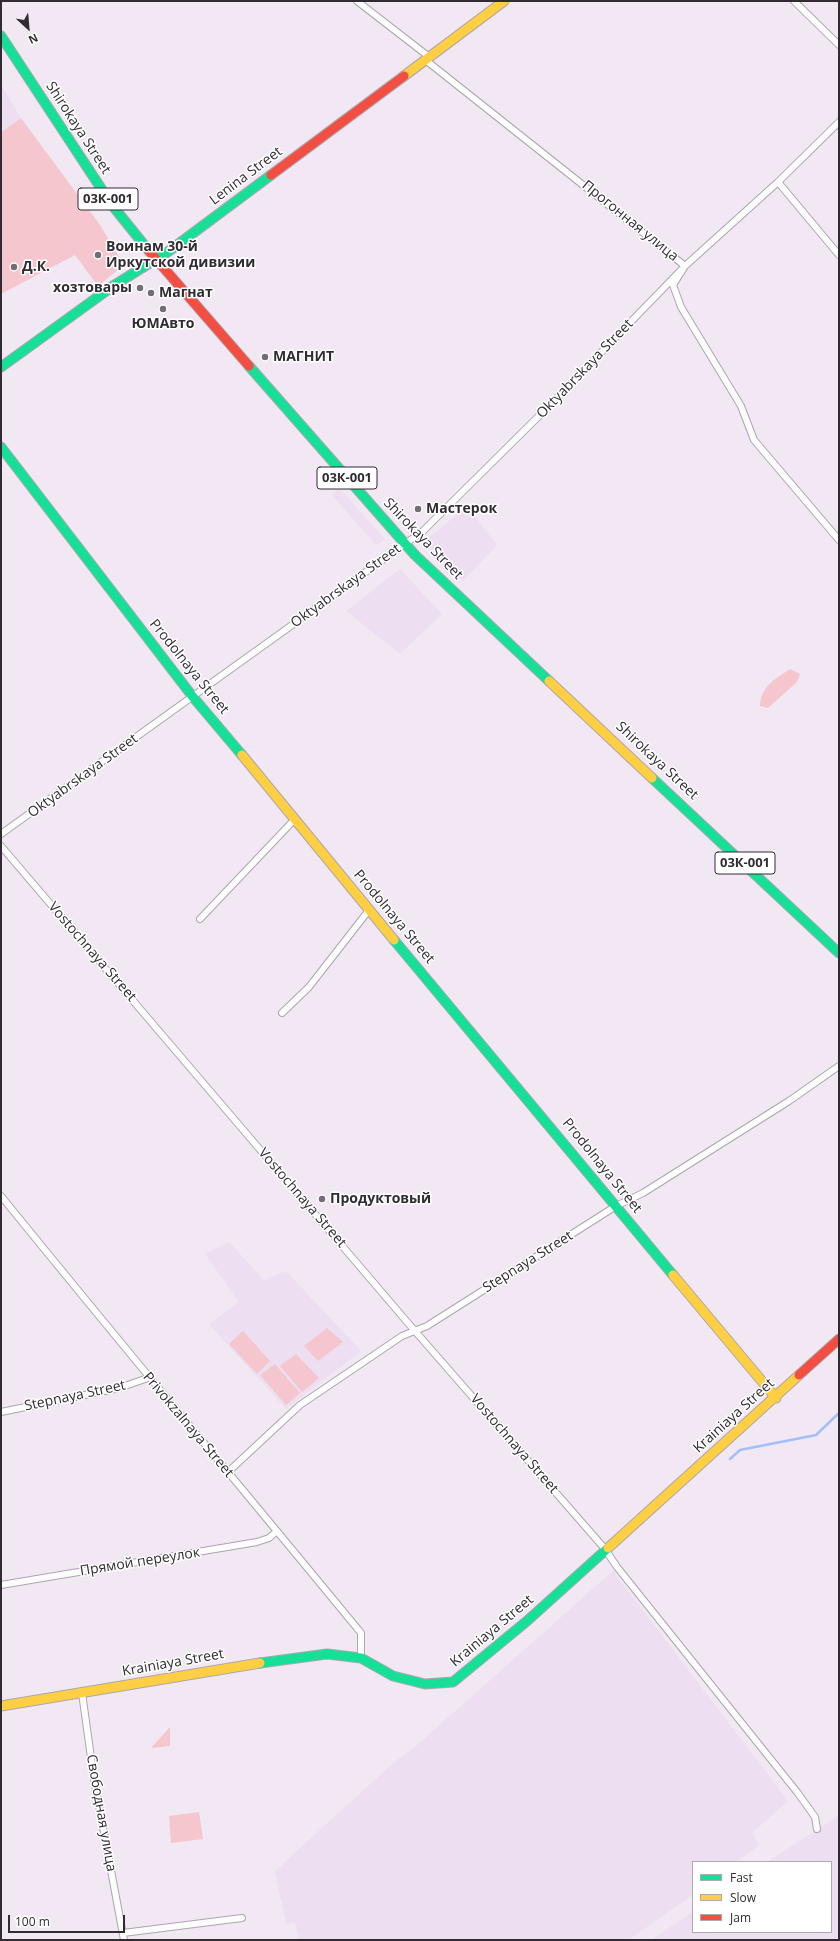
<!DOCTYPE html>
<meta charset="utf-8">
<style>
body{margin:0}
#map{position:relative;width:840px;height:1941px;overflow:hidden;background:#f1e8f4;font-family:"Open Sans",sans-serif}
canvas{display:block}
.frame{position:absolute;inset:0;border:2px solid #312b33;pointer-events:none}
.legend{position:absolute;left:692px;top:1861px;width:140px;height:72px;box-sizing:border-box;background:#fff;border:1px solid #adaaad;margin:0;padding:5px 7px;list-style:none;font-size:12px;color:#312b33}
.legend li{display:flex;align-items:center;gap:8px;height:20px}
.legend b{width:20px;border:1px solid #adaaad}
.north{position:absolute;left:8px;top:8px;width:40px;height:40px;-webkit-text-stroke:3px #fff;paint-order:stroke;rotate:154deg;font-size:11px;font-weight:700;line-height:16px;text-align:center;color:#312b33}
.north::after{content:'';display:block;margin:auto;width:14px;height:18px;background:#312b33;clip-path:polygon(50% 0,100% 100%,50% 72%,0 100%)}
.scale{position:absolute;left:8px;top:1915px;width:117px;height:18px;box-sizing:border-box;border:2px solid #312b33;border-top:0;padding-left:5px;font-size:12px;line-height:14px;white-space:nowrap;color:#312b33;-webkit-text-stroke:3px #fff;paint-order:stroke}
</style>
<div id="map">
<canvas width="840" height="1941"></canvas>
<div class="frame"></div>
<ul class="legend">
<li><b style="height:5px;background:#16e098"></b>Fast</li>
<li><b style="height:5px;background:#ffcf43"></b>Slow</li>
<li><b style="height:5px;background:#f24e42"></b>Jam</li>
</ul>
<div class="north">N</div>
<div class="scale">100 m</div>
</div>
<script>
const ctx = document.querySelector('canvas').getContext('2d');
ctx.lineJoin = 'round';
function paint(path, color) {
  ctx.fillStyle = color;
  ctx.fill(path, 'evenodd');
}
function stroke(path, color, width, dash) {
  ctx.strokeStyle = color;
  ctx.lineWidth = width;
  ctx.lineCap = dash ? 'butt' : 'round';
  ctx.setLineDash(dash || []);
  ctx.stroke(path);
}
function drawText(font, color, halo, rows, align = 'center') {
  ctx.font = font + ' "Open Sans",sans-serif';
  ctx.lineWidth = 3;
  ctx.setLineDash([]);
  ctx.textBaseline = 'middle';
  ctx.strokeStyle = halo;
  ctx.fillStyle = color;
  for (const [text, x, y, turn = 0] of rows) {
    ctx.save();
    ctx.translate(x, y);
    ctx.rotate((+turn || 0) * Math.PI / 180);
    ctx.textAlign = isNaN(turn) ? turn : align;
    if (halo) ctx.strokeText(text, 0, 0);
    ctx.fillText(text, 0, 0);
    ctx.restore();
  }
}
const built = new Path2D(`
 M1,85L21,118L1,131Z
 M339,488L385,539L376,545L332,495Z
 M467,506L497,545L463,581L423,543Z
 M400,569L442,614L400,654L346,611Z
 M229,1242L264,1280L286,1271L361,1351L286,1409L209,1324L239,1302L205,1254Z
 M613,1571L788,1801L752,1833L759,1845L736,1862H693V1895L628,1940H294L298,1937L295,1922L286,1924L275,1871L392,1764L416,1746Z
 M838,1816L839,1818V1940H651L693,1912V1932H831V1862H767Z`);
const green = new Path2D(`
 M21,118L100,225L124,265L98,286L75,255L1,294V132Z
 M790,669L800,674L797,682L768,708L760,706C761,686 775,679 790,669Z
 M327,1328L343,1342L318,1361L304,1346Z
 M243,1331L270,1361L257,1374L229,1344Z
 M296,1354L319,1378L302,1392L280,1366Z
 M275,1364L300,1393L286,1405L260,1375Z
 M170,1727V1746L151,1748Z
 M199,1812L203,1839L171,1843L169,1816Z`);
const stream = new Path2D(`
 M730,1459L740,1450L816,1435L839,1413`);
const street = new Path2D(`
 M357,1L428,56V62L685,266L673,285L681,307L741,406L754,440L839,540
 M794,1L839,45
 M778,182L839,255
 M1,834L423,531L551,404L685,266L778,182L839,122
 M1,846L408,1323L605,1549L617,1567L797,1792L815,1817L817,1829
 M200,919L295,819
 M282,1013L309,987L369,910
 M1,1196C120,1343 241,1487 361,1633V1658
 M1,1412L119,1388L148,1378
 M228,1472L300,1405L402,1336L427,1326L616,1206L643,1193L789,1101L839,1066
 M1,1585L257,1542L269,1538L277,1531
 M82,1693L94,1779L124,1940
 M123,1933L242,1918`);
const fast = new Path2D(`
 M1,36L112,205L149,251
 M249,366L415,555L549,681
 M1,367L113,286L169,251L271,175
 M1,447L193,697L242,755
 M652,778L839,953
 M394,940L673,1275
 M260,1663L327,1654L361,1658L393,1676L425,1684L453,1682L527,1621L608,1548`);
const slow = new Path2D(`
 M404,76L504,1
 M549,681L652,778
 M242,755L394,940
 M673,1275L776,1398
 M608,1548L799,1375
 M1,1706L260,1663`);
const jam = new Path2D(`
 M271,175L404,76
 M149,251L249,366
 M799,1375L839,1339`);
const markers = [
 [98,255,4,"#746d77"],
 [14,267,4,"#746d77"],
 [140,288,4,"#746d77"],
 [151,293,4,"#746d77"],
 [163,309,4,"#746d77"],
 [265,357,4,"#746d77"],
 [418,509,4,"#746d77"],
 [322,1199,4,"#746d77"]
];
const shields = [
 [108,199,60],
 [347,478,60],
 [745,863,60]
];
const shieldNames = [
 ["03К-001",108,199],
 ["03К-001",347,478],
 ["03К-001",745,863]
];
const streetNames = [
 ["Shirokaya Street",78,128,57],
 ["Lenina Street",246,176,-37],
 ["Прогонная улица",630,221,39],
 ["Oktyabrskaya Street",585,369,-46],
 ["Shirokaya Street",423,539,46],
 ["Oktyabrskaya Street",346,586,-36],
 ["Prodolnaya Street",189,667,51],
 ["Shirokaya Street",657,761,43],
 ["Oktyabrskaya Street",83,776,-36],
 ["Prodolnaya Street",394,917,50],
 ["Vostochnaya Street",92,952,49],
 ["Prodolnaya Street",602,1166,51],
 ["Vostochnaya Street",302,1198,49],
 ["Stepnaya Street",528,1262,-32],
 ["Stepnaya Street",75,1396,-12],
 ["Krainiaya Street",734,1416,-42],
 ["Privokzalnaya Street",188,1425,50],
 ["Vostochnaya Street",514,1444,49],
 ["Прямой переулок",140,1562,-9],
 ["Krainiaya Street",492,1631,-40],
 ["Krainiaya Street",173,1663,-10],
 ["Свободная улица",101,1813,80]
];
const poiNames = [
 ["Воинам 30-й",106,247],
 ["Иркутской дивизии",106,263],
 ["Д.К.",22,267],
 ["хозтовары",132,288,"right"],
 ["Магнат",159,293],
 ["ЮМАвто",163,324,"center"],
 ["МАГНИТ",273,357],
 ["Мастерок",426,509],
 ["Продуктовый",330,1199]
];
paint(built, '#eddef2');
paint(green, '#f5c6ce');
stroke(stream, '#a3bff8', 2.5);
stroke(street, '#aca6ae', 8);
stroke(fast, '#aca6ae', 11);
stroke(slow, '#aca6ae', 11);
stroke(jam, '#aca6ae', 11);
stroke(street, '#fdfcfd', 6);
stroke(fast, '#16e098', 9);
stroke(slow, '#ffcf43', 9);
stroke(jam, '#f24e42', 9);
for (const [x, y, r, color] of markers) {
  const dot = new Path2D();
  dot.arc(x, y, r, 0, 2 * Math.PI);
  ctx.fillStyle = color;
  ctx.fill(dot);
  stroke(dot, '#fff', 1.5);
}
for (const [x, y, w] of shields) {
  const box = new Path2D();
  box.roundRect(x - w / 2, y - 11, w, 22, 3);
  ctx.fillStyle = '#fff';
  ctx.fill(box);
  stroke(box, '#312b33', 1);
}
drawText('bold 13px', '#312b33', null, shieldNames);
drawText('14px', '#312b33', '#fff', streetNames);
drawText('bold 14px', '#312b33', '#fff', poiNames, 'left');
</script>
